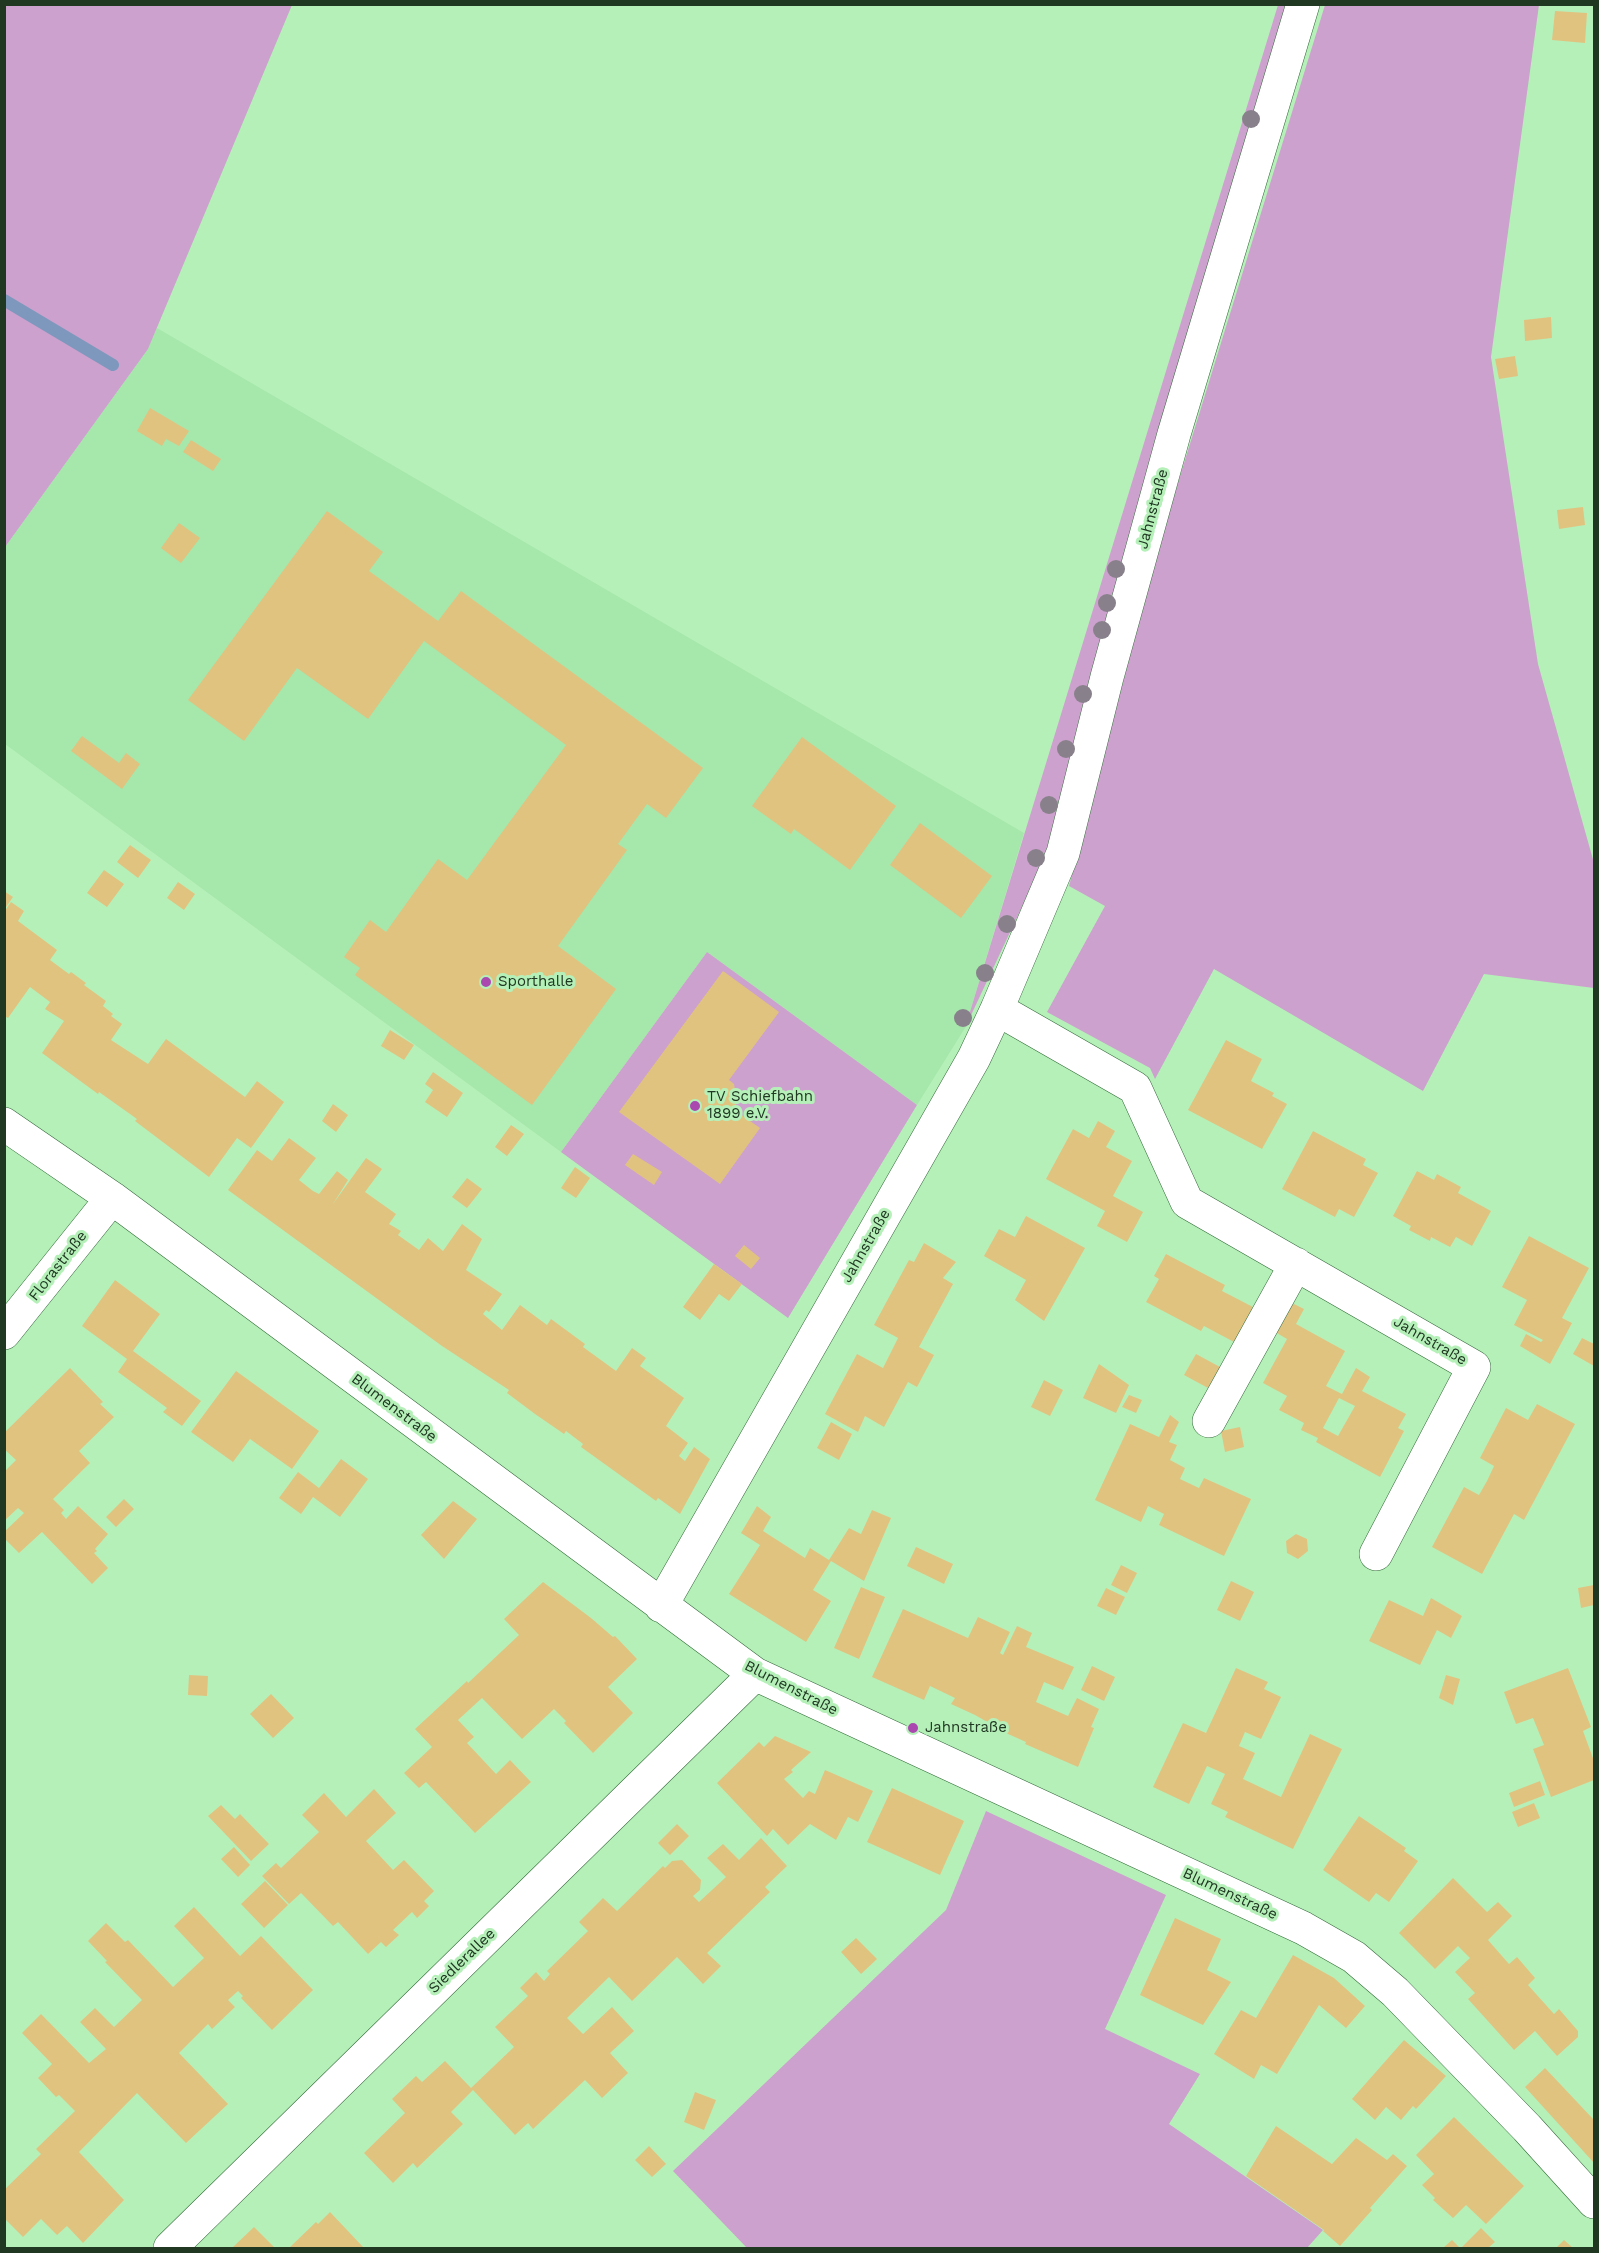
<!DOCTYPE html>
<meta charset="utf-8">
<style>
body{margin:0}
#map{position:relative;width:1599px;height:2253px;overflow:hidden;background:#b5f0b9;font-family:"Work Sans",sans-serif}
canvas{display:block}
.frame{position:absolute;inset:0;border:6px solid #203722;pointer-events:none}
</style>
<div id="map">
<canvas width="1599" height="2253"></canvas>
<div class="frame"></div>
</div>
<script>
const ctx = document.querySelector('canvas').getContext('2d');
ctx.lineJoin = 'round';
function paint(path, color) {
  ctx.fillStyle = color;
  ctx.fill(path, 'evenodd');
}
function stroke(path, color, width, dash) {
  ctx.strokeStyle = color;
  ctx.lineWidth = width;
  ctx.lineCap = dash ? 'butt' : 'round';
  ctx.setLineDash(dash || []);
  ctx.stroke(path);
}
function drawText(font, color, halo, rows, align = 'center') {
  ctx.font = font + ' "Work Sans",sans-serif';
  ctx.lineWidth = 6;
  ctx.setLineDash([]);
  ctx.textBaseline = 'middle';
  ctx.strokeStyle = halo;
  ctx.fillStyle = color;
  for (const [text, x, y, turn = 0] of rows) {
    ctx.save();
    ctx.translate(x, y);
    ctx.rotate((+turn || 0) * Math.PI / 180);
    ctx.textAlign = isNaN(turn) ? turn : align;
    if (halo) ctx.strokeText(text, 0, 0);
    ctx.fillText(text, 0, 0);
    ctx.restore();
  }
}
const built = new Path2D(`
 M157,328L1024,833L965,1028L917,1105L707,952L561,1152L5,744V547L148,349Z`);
const green = new Path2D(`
 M5,4L292,5L148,349L5,547Z
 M1278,5H1292L1052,843L965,1028Z
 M1325,5H1539L1491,357L1538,664L1594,863V988L1484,974L1423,1091L1214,969L1155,1079L1150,1068L1047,1012L1105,906L1069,886L1161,538Z
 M707,952L917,1105L788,1318L561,1152Z
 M986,1811L1166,1895L1105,2029L1200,2074L1169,2124L1323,2230L1307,2248H747L673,2171L946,1910Z`);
const stream = new Path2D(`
 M4,300L113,365`);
const building = new Path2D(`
 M1555,11L1587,13L1585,43L1552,40Z
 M1551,317L1552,338L1525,341L1524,320Z
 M1515,356L1518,376L1499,379L1495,359Z
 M150,408L189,431L179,446L166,439L162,446L137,431Z
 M191,440L221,459L213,471L183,452Z
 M1583,507L1585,525L1559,529L1557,510Z
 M327,511L383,552L369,571L438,621L461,591L703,768L666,818L647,804L618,844L627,850L558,946L616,989L532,1105L355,975L360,968L344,957L370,920L386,932L438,859L467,880L566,745L424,641L368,719L297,668L244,741L188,700Z
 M179,523L200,538L181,563L161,548Z
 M82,736L119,763L126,753L140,764L122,789L71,751Z
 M802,737L896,806L850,870L794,829L791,834L752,806Z
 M920,823L992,876L961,918L890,865Z
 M130,845L151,860L138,878L117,862Z
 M104,870L124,884L107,907L87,893Z
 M178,882L195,894L184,910L167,898Z
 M4,891L13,897L4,910Z
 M11,902L24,911L18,921L57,950L50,960L69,974L71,972L86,983L84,985L106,1001L103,1006L113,1014L111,1016L122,1024L111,1040L148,1064L166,1039L245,1097L257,1081L284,1102L251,1148L237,1138L209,1177L135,1121L137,1119L99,1092L98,1094L42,1053L64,1021L45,1009L50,1002L30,987L8,1018L4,1016V912Z
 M723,971L779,1012L729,1080L734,1084L737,1103L733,1109L760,1128L720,1184L619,1112Z
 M390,1030L414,1045L404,1060L381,1046Z
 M1226,1040L1262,1059L1251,1081L1274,1093L1272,1096L1287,1104L1262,1149L1188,1110Z
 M433,1072L463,1093L447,1117L425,1102L433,1090L425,1084Z
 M333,1104L348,1115L336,1132L322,1121Z
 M1098,1121L1115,1131L1106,1147L1132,1161L1113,1196L1143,1212L1127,1242L1097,1226L1105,1211L1046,1179L1073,1129L1089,1138Z
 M511,1125L524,1134L507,1156L495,1147Z
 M1313,1131L1366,1159L1363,1165L1378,1173L1354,1217L1339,1209L1335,1217L1282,1189Z
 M289,1138L316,1158L299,1180L313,1191L319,1194L337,1171L348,1180L333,1204L366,1158L382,1169L365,1192L396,1214L389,1224L401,1231L398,1235L419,1250L428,1238L443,1251L462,1224L482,1239L466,1270L502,1294L489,1312L486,1310L483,1314L502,1330L520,1305L547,1325L551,1319L585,1344L583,1347L616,1371L632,1348L646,1358L640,1366L684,1398L666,1426L688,1443L679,1456L685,1461L694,1447L710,1459L680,1514L658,1498L656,1501L581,1447L583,1444L566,1431L564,1434L535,1414L507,1393L509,1390L442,1346L228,1190L257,1150L272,1161Z
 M633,1154L662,1172L654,1185L625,1165Z
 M575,1167L590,1178L576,1198L561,1188Z
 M1417,1171L1434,1180L1437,1174L1461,1187L1458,1193L1491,1211L1472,1246L1456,1237L1450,1247L1431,1237L1430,1241L1409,1230L1411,1226L1393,1216Z
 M467,1178L482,1189L467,1208L452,1197Z
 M1026,1216L1085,1248L1044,1321L1015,1300L1026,1280L984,1256L999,1229L1015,1237Z
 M1529,1236L1589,1268L1562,1318L1572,1323L1550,1364L1520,1346L1526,1334L1541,1342L1543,1340L1514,1325L1527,1300L1502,1287Z
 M924,1243L956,1262L943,1278L953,1284L919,1347L934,1355L917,1387L908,1382L884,1427L865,1416L858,1432L825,1414L857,1354L883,1368L898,1338L874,1325L909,1260L914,1262Z
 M744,1245L760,1258L751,1269L735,1256Z
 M1166,1254L1225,1285L1222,1291L1253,1307L1234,1342L1204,1326L1201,1331L1146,1302L1159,1279L1154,1276Z
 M714,1264L742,1284L729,1301L719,1294L700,1320L683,1307Z
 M115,1280L160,1314L133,1351L201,1401L182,1426L163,1412L167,1408L118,1372L127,1359L82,1326Z
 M1292,1303L1304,1309L1296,1324L1345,1351L1326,1386L1342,1394L1356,1368L1370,1377L1362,1391L1406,1414L1398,1428L1404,1431L1380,1477L1316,1442L1318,1438L1301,1430L1304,1423L1279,1410L1287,1396L1263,1383L1287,1339L1275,1332ZM1339,1398L1355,1406L1338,1436L1323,1428Z
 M1582,1338L1594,1344V1366L1573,1354Z
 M1196,1354L1220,1367L1208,1388L1184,1375Z
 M1099,1364L1129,1385L1116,1413L1083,1398Z
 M70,1368L103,1402L100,1404L114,1417L79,1451L90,1463L53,1499L64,1510L61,1513L66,1519L78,1506L108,1534L95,1549L97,1551L94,1553L108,1568L92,1584L42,1532L19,1553L4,1538V1532L24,1513L18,1508L4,1521V1472L16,1460L4,1449V1433Z
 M236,1371L319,1431L292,1469L250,1439L233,1462L191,1432Z
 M1044,1380L1063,1390L1050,1416L1031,1407Z
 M1129,1395L1142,1400L1136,1413L1122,1407Z
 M1537,1404L1575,1424L1524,1520L1514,1514L1482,1574L1432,1547L1464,1487L1479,1495L1487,1481L1494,1466L1480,1458L1506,1408L1528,1420Z
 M1170,1415L1179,1422L1169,1442L1177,1445L1170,1460L1185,1468L1180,1479L1199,1488L1204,1478L1251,1499L1224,1556L1159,1525L1164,1514L1148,1506L1141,1522L1095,1500L1130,1424L1159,1437Z
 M831,1422L852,1434L839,1460L817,1448Z
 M1240,1427L1244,1447L1225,1452L1221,1431Z
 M341,1459L368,1479L340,1517L313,1497L301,1514L279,1498L298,1472L319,1488Z
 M124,1499L134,1509L116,1527L106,1517Z
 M453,1501L477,1519L444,1559L421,1535Z
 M757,1506L771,1517L763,1531L805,1558L810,1548L829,1560L849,1528L861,1534L872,1510L891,1518L864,1581L831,1561L813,1590L831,1601L806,1642L729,1594L760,1545L741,1533Z
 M1296,1534L1307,1539L1308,1551L1298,1559L1287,1553L1286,1541Z
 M916,1547L953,1564L944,1584L907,1566Z
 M1121,1565L1137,1573L1127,1593L1111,1585Z
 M1231,1581L1254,1592L1240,1621L1217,1610Z
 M543,1582L591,1618L613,1637L615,1636L637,1659L608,1687L633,1713L593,1753L564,1723L566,1721L554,1709L522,1739L482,1698L458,1720L474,1737L467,1743L496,1774L510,1760L531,1782L475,1833L426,1782L419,1788L404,1773L432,1747L415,1729L467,1681L468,1683L519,1635L504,1619Z
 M1594,1585V1605L1581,1608L1578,1588Z
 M861,1587L885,1597L859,1659L834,1648Z
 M1106,1588L1125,1597L1116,1615L1097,1606Z
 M1431,1598L1462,1616L1451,1638L1437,1630L1420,1665L1369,1641L1389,1600L1423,1616Z
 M903,1609L968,1638L978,1617L1010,1632L1000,1653L1003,1655L1017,1626L1032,1633L1026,1647L1074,1667L1063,1690L1044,1682L1036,1702L1068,1716L1077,1698L1099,1709L1091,1727L1094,1728L1078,1767L1025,1744L1026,1742L988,1725L989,1723L975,1715L951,1704L955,1698L930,1686L924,1700L872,1677Z
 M1092,1666L1115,1677L1104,1701L1081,1690Z
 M1236,1668L1268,1682L1264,1689L1281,1697L1261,1739L1245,1732L1239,1746L1255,1753L1243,1779L1281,1797L1310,1734L1342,1749L1293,1849L1225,1817L1228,1812L1211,1804L1225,1774L1207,1766L1189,1804L1153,1787L1183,1723L1206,1733Z
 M1568,1668L1591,1727L1583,1731L1594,1761V1780L1551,1797L1533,1749L1544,1745L1533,1718L1516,1724L1504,1692Z
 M189,1675L208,1676L207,1696L188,1695Z
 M1446,1675L1460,1679L1453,1705L1439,1698Z
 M271,1694L294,1718L273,1738L250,1714Z
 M775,1736L811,1752L791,1770L793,1772L784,1779L803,1798L809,1791L815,1794L825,1770L873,1791L858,1822L848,1817L836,1840L810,1824L788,1845L773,1829L767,1836L717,1783L759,1742L764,1747Z
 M1540,1781L1545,1795L1514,1807L1509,1793Z
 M892,1788L964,1821L940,1875L867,1842Z
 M374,1789L396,1813L366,1841L393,1870L404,1860L434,1891L424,1901L429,1906L417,1918L412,1912L393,1930L399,1935L386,1947L381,1942L368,1954L338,1922L333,1926L301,1893L289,1904L262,1876L276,1863L281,1868L319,1832L302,1815L324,1793L346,1817Z
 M1534,1803L1540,1818L1518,1827L1512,1812Z
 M221,1805L235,1819L240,1814L269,1844L251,1861L208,1816Z
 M1359,1816L1406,1848L1404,1851L1418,1861L1389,1902L1376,1893L1369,1902L1323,1870Z
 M677,1824L689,1836L670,1855L658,1843Z
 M761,1838L787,1866L765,1887L770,1892L707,1953L721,1966L703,1984L677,1957L632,2001L609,1977L567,2018L583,2034L612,2007L634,2031L610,2053L628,2073L602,2098L585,2080L533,2129L528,2123L515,2135L473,2090L451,2112L463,2124L417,2168L413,2163L393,2183L364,2153L405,2113L392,2099L416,2076L422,2082L445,2061L471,2088L514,2047L495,2027L528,1996L520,1988L536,1972L544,1981L550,1974L547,1971L588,1931L579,1922L603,1898L617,1911L663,1866L665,1868L672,1861L682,1860L701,1880L700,1890L693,1896L699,1902L726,1877L707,1858L723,1844L739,1860Z
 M234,1847L250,1865L238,1877L221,1859Z
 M1453,1878L1487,1912L1498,1902L1512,1916L1488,1940L1509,1964L1517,1957L1535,1978L1528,1985L1554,2014L1559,2009L1578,2031V2037L1557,2056L1535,2031L1514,2050L1468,1999L1475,1993L1455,1972L1470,1958L1458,1946L1435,1969L1399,1933Z
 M265,1881L288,1905L264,1928L241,1904Z
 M194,1907L240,1956L261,1936L313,1990L272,2030L241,1998L243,1996L238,1991L228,2000L235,2007L212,2029L208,2024L179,2053L228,2104L186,2143L137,2093L79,2152L124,2200L83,2243L67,2226L57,2235L41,2219L23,2237L4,2218V2190L41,2154L36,2149L75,2111L59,2095L56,2097L38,2078L52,2064L22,2033L41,2014L89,2063L106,2049L80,2022L95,2008L114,2027L142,2000L105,1962L107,1961L88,1941L106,1923L125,1942L128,1940L173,1987L204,1958L174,1926Z
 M1175,1918L1221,1939L1207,1970L1231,1982L1203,2025L1140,1995Z
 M856,1938L877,1959L861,1974L841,1952Z
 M1293,1955L1334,1978L1365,2006L1346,2028L1319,2005L1277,2074L1261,2065L1254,2079L1214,2054L1241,2010L1256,2018Z
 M1404,2040L1446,2076L1416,2109L1413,2106L1401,2120L1386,2107L1375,2120L1352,2099Z
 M1545,2068L1594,2120V2163L1525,2087Z
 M695,2092L716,2100L704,2130L684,2122Z
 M1454,2117L1524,2186L1486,2224L1466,2205L1453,2218L1433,2200L1435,2198L1422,2185L1434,2174L1416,2155Z
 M1276,2126L1332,2164L1356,2138L1387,2160L1393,2154L1407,2166L1370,2208L1372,2210L1340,2246L1323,2231L1324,2230L1246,2176Z
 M649,2146L666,2164L652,2177L635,2160Z
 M330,2212L364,2248H289L316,2222L318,2224Z
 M254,2227L275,2248H233V2247Z
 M1481,2228L1495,2242L1488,2248H1461Z
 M1452,2240L1460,2248H1443Z
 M1564,2240L1573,2248H1556Z`);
const minor = new Path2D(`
 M997,1009L1135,1088L1187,1202L1474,1367L1376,1554
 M4,1124L112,1198L755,1674L1303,1928L1354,1957L1395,1992L1527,2128L1594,2202
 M4,1333L112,1198
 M1209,1421L1296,1264
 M661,1606L974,1058L997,1009L1063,853L1107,677L1174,434L1303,4
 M170,2248L755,1674`);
const trees = [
 [1251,119],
 [1116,569],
 [1107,603],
 [1102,630],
 [1083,694],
 [1066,749],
 [1049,805],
 [1036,858],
 [1007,924],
 [985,973],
 [963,1018]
];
const markers = [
 [486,982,6,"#ab48af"],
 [695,1106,6,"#ab48af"],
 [913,1728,6,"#ab48af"]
];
const streetNames = [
 ["Jahnstraße",1153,509,-75],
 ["Jahnstraße",866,1246,-60],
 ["Florastraße",58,1266,-52],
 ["Jahnstraße",1430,1341,30],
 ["Blumenstraße",394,1408,37],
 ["Blumenstraße",791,1688,27],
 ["Blumenstraße",1230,1894,25],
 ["Siedlerallee",462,1961,-44]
];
const poiNames = [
 ["Sporthalle",498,982],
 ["TV Schiefbahn",707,1097],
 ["1899 e.V.",707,1114],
 ["Jahnstraße",925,1728]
];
paint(built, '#a6e7ab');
paint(green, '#cda1cd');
stroke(stream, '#7e98bd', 12);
paint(building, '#e1c380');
stroke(minor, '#326938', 34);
stroke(minor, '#fff', 33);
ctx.fillStyle = '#88818b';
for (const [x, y] of trees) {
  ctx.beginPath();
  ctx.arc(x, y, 9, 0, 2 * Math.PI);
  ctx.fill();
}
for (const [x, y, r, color] of markers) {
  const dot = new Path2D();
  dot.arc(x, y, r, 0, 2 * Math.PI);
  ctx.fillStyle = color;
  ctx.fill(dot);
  stroke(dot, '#b5f0b9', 2);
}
drawText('15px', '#203722', '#b5f0b9', streetNames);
drawText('15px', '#203722', '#b5f0b9', poiNames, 'left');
</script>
